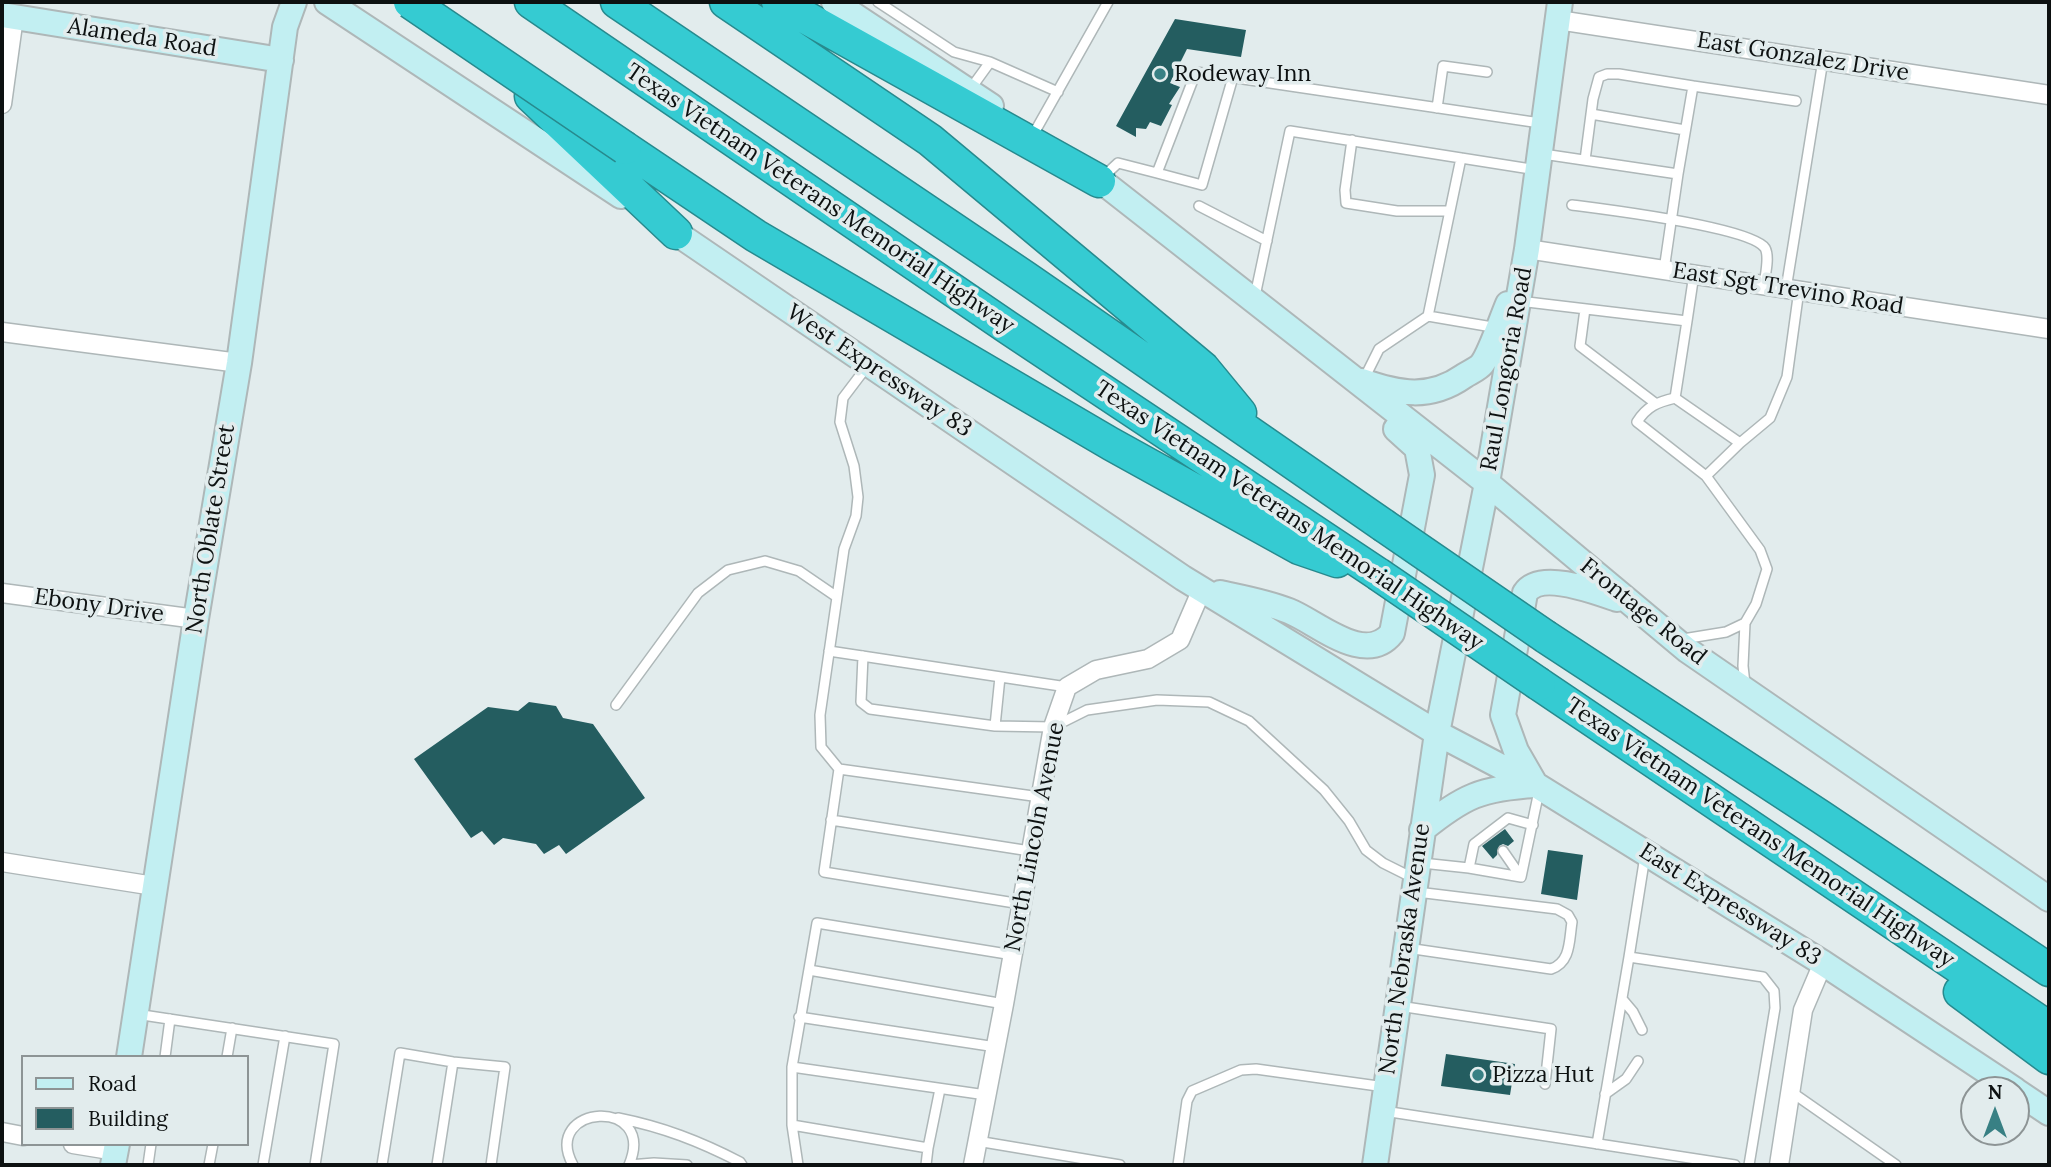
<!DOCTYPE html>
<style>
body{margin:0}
#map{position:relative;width:2051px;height:1167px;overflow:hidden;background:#e2eced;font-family:Lora,serif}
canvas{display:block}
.frame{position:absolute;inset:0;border:4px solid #0d1111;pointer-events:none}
.legend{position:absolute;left:21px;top:1055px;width:228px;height:91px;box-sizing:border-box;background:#e2eced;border:2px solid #8d9495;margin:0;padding:9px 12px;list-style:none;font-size:21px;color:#0d1111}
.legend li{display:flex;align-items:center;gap:14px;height:35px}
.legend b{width:35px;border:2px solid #8d9495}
.north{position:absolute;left:1960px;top:1076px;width:70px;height:70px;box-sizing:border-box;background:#e2eced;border:2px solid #8d9495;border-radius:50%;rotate:0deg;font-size:19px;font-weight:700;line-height:28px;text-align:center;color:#0d1111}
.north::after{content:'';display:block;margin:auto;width:24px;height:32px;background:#388084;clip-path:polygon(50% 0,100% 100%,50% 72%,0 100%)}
</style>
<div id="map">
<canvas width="2051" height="1167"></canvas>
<div class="frame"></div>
<ul class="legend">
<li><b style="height:9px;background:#c2eff2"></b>Road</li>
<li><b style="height:19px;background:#245d60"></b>Building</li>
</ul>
<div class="north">N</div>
</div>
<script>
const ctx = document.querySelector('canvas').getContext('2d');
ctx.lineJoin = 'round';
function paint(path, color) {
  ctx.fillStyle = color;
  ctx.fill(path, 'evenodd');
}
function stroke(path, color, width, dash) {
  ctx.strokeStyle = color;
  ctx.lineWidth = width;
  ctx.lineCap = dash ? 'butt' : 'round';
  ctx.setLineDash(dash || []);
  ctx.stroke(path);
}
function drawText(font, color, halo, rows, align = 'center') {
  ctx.font = font + ' Lora,serif';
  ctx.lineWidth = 7;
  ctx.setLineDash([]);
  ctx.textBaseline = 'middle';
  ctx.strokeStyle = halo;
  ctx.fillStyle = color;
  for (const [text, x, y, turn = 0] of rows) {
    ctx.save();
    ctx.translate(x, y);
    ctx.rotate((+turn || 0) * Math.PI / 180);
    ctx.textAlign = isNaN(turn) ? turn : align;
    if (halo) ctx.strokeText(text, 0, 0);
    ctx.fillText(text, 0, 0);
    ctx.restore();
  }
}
const building = new Path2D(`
 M1175,19L1246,30L1241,57L1187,49L1170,83L1180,87L1169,104L1172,105L1161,126L1150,122L1146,129L1136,128V137L1116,126Z
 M529,702L556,706L563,718L593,724L645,798L566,854L559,845L544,854L536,844L503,838L494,845L482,831L471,838L414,759L488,707L518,711Z
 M1505,829L1514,841L1508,846L1503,844L1499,846L1497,855L1493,859L1482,846Z
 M1548,850L1583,855L1577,900L1541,894Z
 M1446,1054L1515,1064L1510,1095L1441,1086Z`);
const lane = new Path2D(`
 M878,2L954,52L990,62
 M1233,77L1202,185L1157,173L1196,72C1311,89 1426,106 1540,123
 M969,91L990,62L1058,92
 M1437,108L1443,66L1487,72
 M1591,114L1685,130
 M1033,135L1108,2
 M1352,140L1345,190L1346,203L1397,211H1450
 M1543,154L1678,174L1664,270
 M1461,158L1428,316L1498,328
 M1585,160L1593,99L1599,77L1607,74H1619L1693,86
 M1678,174L1693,86L1796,101
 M1103,177L1118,163L1157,173
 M1572,205C1603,209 1750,227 1765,248C1770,257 1765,275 1764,285
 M1199,206L1267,241
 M1786,289L1823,60
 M1255,296L1290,131L1537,170
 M1519,301L1687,321L1694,274
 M1585,309L1580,346L1655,403
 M1687,321L1675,398L1740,443L1770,418L1787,377L1799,290
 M1364,379L1379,349L1428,316
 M1675,398C1658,402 1647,406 1637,422L1706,476L1760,550L1767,569L1756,604L1745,623L1743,666L1745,684
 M1706,476L1740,443
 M1683,639L1726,632L1745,623
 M829,651L1067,687
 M863,656L861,702L870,709L995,726L1053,727L1087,710L1157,700L1209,702L1249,721L1324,790L1349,821L1366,850L1383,863L1413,878
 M616,705L698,593L728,570L765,561L799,571L837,597
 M995,726L1000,677
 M839,769L821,747L820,715L844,549L856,516L858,497L854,466L840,422L843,398L868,365
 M831,820L1030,851
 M1503,851L1521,877
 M1422,863L1469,868L1521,877L1539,791
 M1469,868L1474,844L1508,818L1533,825
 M1021,904L824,872L839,769L1040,797
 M1407,948L1551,969C1571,962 1569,941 1572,922L1568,915L1557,909L1417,892
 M1629,957L1645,856
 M809,970L1004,1004
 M1622,999L1633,1012L1642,1030
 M1399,1006L1551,1029L1545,1084
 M136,1014L334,1044L315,1165
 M799,1017L996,1047
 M165,1057L170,1019
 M227,1057L232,1028
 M792,1067L986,1095
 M1790,1091L1896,1165
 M1605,1094L1626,1079L1638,1061
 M1384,1111L1735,1165
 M618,1118C663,1127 699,1141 740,1162L742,1165
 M792,1125L928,1148L940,1089
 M977,1141L1120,1165
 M1597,1144L1629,957L1763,977L1774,991L1775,1008L1749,1165
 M148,1165L151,1144
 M209,1165L213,1144
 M263,1165L285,1036
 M382,1165L400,1053L453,1062L505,1067L491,1165
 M437,1165L453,1062
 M573,1165C540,1104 658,1096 629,1165
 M629,1165L654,1163L687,1165
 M798,1165L792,1125V1067L817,923L1013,955
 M926,1165L928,1148
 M1178,1165L1187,1101L1192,1091L1241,1070L1256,1069L1385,1087`);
const street = new Path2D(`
 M1558,20L2049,95
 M2,104L14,17
 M1527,249L2049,329
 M2,332L239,363
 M2,593L196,619
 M2,862L154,886
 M2,1132L23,1136
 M73,1144L116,1151
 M973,1165L1004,1004L1053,727L1067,687L1096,670L1148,659L1180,640L1202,589
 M1779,1165L1803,1010L1823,963`);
const secondary = new Path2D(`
 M327,2L621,196
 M834,2L991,106
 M2,15L281,60
 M1084,170L1109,187L1487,483L1687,650L2049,899
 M663,224L1183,578L1437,733L1536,785L1823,963L2015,1090
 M1362,381C1399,394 1430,400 1464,376C1470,372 1478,369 1482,364C1490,354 1502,318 1508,304
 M1220,593C1243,598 1266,602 1289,611C1317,622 1365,667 1392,633L1422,475L1417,448L1396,429
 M1535,784L1516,751L1503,715L1525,593C1540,570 1597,592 1617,599
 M1422,830C1464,796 1481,788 1536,785
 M129,1057L196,619L239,363L285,27L294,2
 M2016,1091L2049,1113
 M113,1165L117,1144
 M1375,1165L1437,733L1487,483L1527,249L1560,2`);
const highway = new Path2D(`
 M531,2L1007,327L1378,574
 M617,2L1026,278L1383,525
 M726,2L930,140L1203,368L1240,413
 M778,2L1099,181
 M531,96L676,233
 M625,148L756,236L1111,444L1299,548L1337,561
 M1546,637L1821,817L2049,970
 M1539,684L2049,1028
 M1960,992L2049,1058`);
const highwayBridge = new Path2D(`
 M410,2L625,148
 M1383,525L1546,637
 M1378,574L1539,684`);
const markers = [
 [1160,74,7,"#388084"],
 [1478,1075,7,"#388084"]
];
const streetNames = [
 ["Alameda Road",142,38,9],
 ["East Gonzalez Drive",1803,57,9],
 ["Texas Vietnam Veterans Memorial Highway",820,199,34],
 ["East Sgt Trevino Road",1788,289,9],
 ["Raul Longoria Road",1507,369,-80],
 ["West Expressway 83",879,371,34],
 ["Texas Vietnam Veterans Memorial Highway",1289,516,34],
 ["North Oblate Street",211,529,-81],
 ["Ebony Drive",99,606,8],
 ["Frontage Road",1643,612,39],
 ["Texas Vietnam Veterans Memorial Highway",1760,833,34],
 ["North Lincoln Avenue",1035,837,-79],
 ["East Expressway 83",1730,905,32],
 ["North Nebraska Avenue",1405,949,-82]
];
const poiNames = [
 ["Rodeway Inn",1174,74],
 ["Pizza Hut",1492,1075]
];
paint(building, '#245d60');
stroke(lane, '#aeb7b8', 12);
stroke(street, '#aeb7b8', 21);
stroke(secondary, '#aeb7b8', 28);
stroke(highway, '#278a8e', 35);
stroke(lane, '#fff', 9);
stroke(street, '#fff', 18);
stroke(secondary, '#c2eff2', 24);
stroke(highway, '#35cbd2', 32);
stroke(highwayBridge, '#278a8e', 35, []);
stroke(highwayBridge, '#35cbd2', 32);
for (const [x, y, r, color] of markers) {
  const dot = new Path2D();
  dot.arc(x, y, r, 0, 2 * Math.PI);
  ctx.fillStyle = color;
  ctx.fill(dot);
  stroke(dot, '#e2eced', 2.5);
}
drawText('23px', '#0d1111', '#e2eced', streetNames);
drawText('23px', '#0d1111', '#e2eced', poiNames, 'left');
</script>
